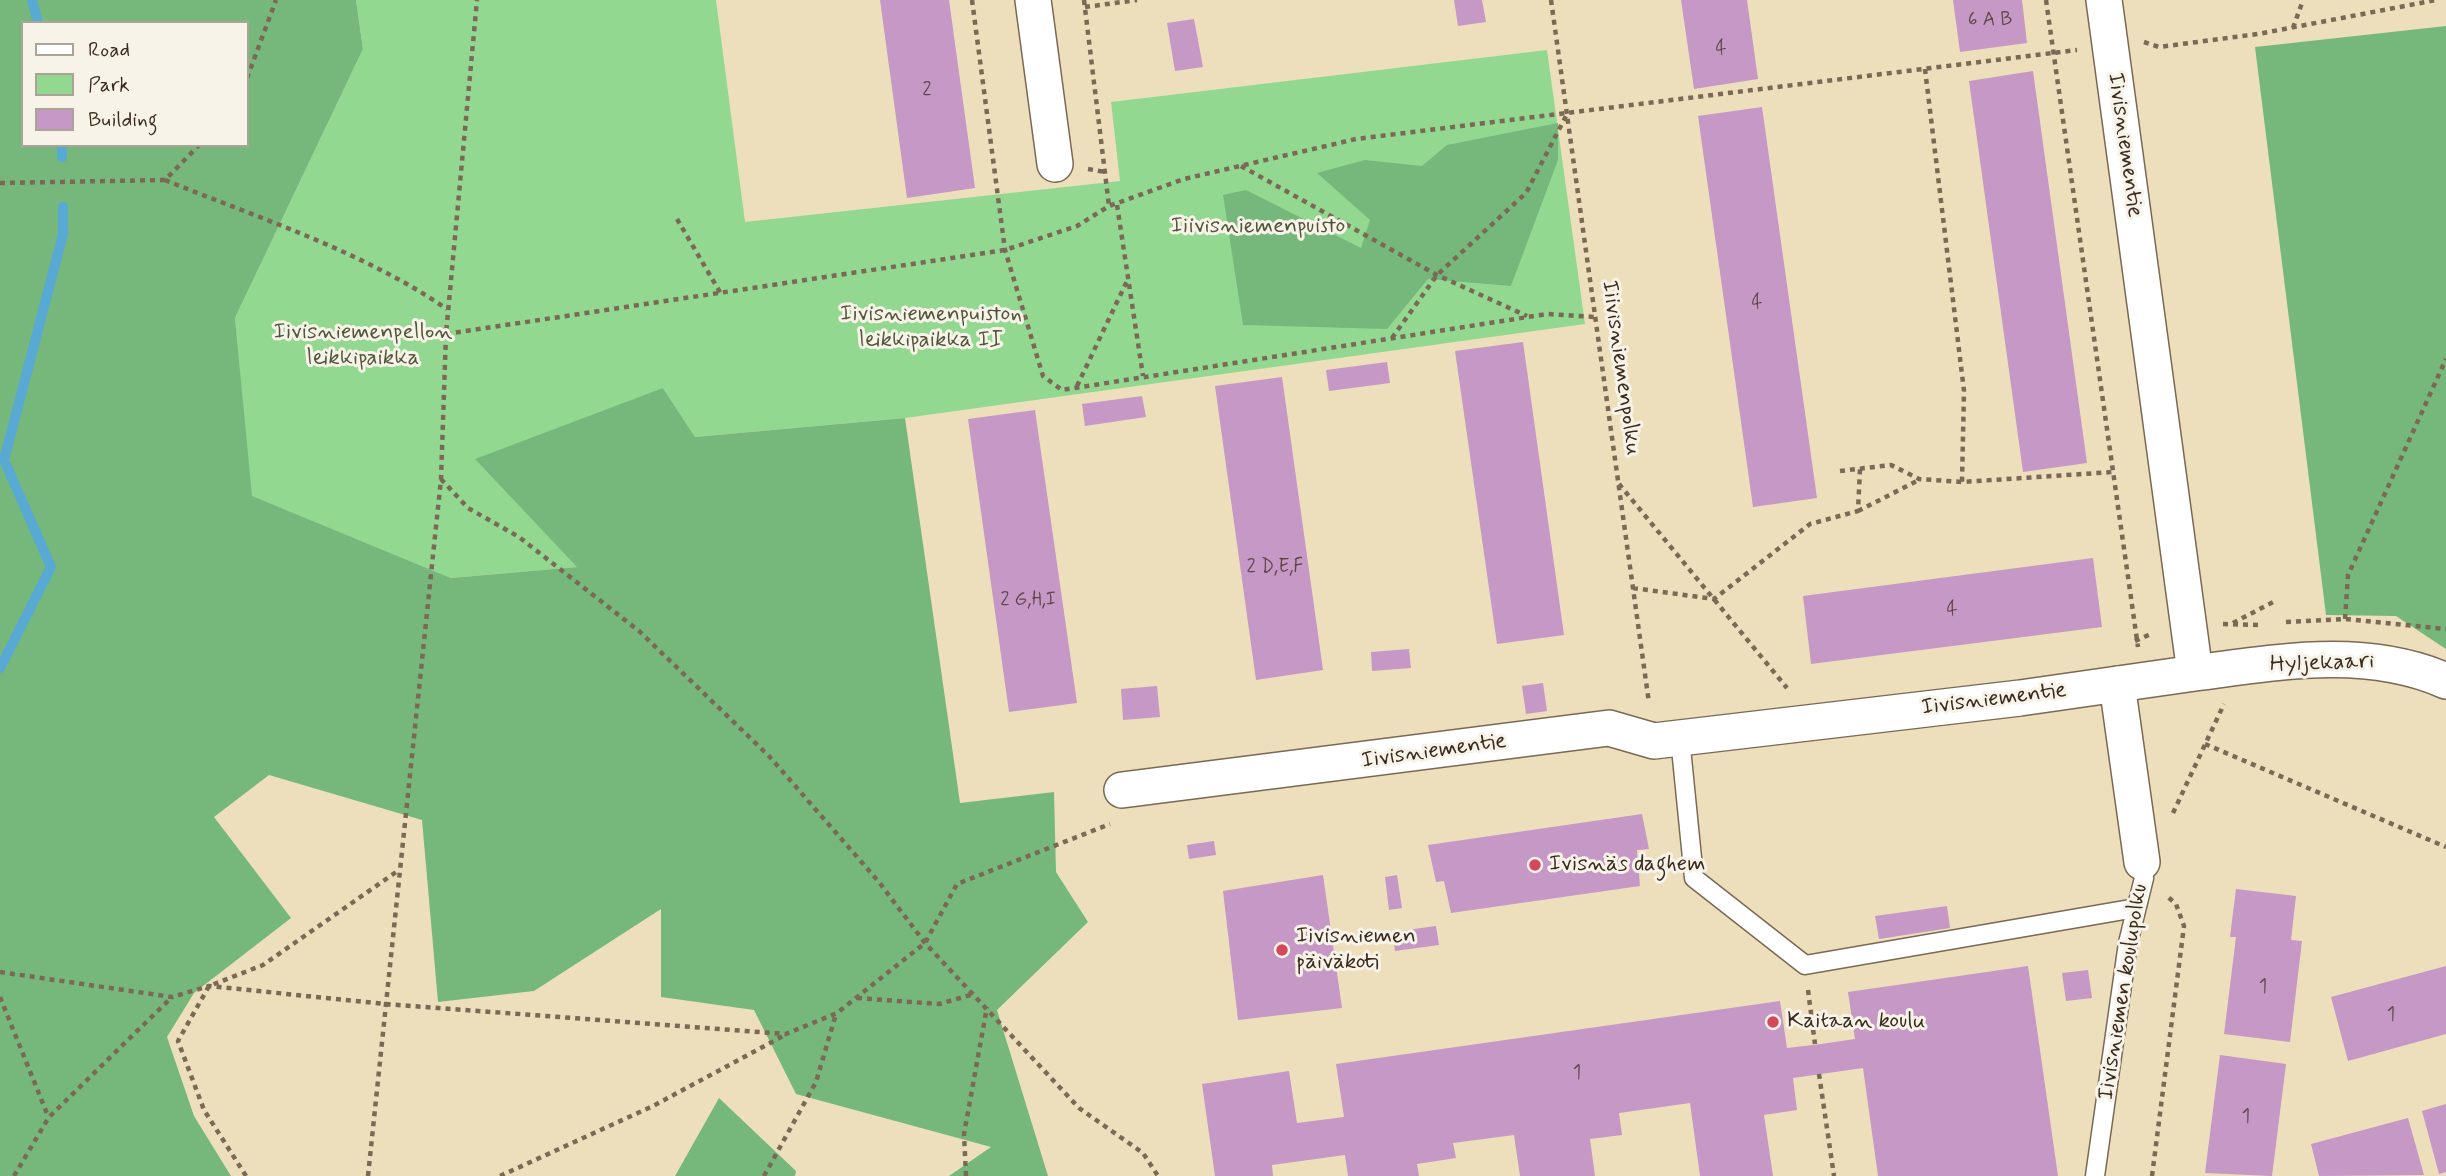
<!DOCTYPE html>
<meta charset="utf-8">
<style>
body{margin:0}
#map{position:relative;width:2446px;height:1176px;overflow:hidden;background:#eddfbc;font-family:Mynerve,sans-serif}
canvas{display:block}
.legend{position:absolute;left:21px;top:21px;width:228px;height:126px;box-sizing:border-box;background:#f7f3e8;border:2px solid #aca397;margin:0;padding:9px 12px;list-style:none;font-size:21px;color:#3b2a1e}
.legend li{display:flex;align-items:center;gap:14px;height:35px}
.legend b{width:35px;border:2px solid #aca397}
</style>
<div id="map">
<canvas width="2446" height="1176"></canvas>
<ul class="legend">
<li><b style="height:9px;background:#fff"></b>Road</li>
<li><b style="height:19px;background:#93d891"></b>Park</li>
<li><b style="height:19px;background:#c598c5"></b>Building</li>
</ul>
</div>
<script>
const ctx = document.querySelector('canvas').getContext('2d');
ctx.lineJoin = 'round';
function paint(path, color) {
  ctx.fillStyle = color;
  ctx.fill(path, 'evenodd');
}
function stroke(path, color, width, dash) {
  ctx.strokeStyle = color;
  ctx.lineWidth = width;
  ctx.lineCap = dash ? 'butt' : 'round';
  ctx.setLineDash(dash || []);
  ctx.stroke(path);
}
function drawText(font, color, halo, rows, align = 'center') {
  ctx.font = font + ' Mynerve,sans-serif';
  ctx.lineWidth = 6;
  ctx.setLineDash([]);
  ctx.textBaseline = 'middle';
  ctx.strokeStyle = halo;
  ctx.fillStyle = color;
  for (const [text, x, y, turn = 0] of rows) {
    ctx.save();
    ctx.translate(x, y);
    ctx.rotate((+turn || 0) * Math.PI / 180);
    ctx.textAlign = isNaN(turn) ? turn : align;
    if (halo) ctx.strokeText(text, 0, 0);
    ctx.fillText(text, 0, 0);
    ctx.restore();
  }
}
const green = new Path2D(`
 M356,0H716L745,222L1120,181L1111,102L1547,50L1585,324L905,418L695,437L663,388L578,567L451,578L251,496L235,318L363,49Z`);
const forest = new Path2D(`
 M0,0H356L363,49L235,318L252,496L451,578L577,567L475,459L663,388L695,437L905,418L960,803L1054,792L1056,872L1088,922L997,1010L1048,1176H949L991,1147L796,1094L754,1010L661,997V909L534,991L438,1002L422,820L269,775L214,817L291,918L194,993L167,1037L194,1116L231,1176H0ZM23,23H247V145H23Z
 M2446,26V649L2396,616L2326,615L2255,47Z
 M1558,123V160L1511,286L1428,279L1387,329L1243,325L1223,195L1246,190L1361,248L1370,220L1317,173L1365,160L1422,166L1447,145Z
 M719,1098L796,1171L795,1176H675Z`);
const stream = new Path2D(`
 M32,0L38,23
 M62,145V157
 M0,668L51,567L4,460L63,234V207`);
const building = new Path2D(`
 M880,0H949L975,188L907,198Z
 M1454,0H1482L1486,22L1458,26Z
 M1681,0H1747L1758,79L1694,89Z
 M1953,0H2022L2027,43L1960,52Z
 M1194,19L1203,67L1175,71L1167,23Z
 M2033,71L2087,463L2023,472L1969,81Z
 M1762,107L1817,498L1753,507L1698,116Z
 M1523,342L1564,635L1497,644L1455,351Z
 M1387,362L1390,383L1329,391L1326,370Z
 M1282,377L1323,670L1256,680L1215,386Z
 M1142,396L1146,417L1085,426L1082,404Z
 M1035,410L1077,703L1009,712L968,419Z
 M2093,558L2102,627L1811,664L1803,596Z
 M1409,649L1411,668L1372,671L1371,652Z
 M1543,683L1547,711L1526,714L1522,686Z
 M1157,686L1160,717L1123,720L1121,689Z
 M1642,814L1649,849L1637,850L1640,886L1451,913L1444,881L1436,882L1428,845Z
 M1214,841L1216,855L1189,859L1187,845Z
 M1323,875L1342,1008L1238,1020L1223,891Z
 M1397,875L1402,908L1389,910L1385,877Z
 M2236,889L2296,896L2291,940L2302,941L2290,1042L2224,1034L2236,937H2230Z
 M1947,906L1950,928L1879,939L1875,916Z
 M1436,926L1439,945L1395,951L1392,932Z
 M2028,966L2058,1176H1878L1863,1068L1793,1078L1797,1110L1764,1115L1773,1176H1700L1690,1103L1619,1113L1622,1135L1590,1139L1595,1176H1520L1514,1135L1453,1143L1456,1158L1417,1164L1419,1176H1348L1345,1155L1272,1165L1273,1176H1215L1202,1084L1289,1071L1297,1123L1344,1117L1336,1064L1780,1001L1787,1048L1821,1044L1855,1039L1848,992Z
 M2446,966V1034L2348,1061L2331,997Z
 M2088,970L2092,998L2066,1001L2062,973Z
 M2220,1055L2286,1064L2272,1176L2205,1173Z
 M2446,1104V1172L2439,1174L2422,1111Z
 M2408,1118L2424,1175L2319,1176L2311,1144Z`);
const path = new Path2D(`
 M972,0L1005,250L1043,376L1062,390L1547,314L1595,317
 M1084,0L1109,206
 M1551,0L1649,703
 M2046,0L2138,647
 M1085,7L1137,0
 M2293,28L2303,0
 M2144,42L2159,47L2258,34L2436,0
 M1925,69L1964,391L1962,482L2113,472
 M247,78L276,0
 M1241,166L1437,275L1527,316
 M1088,169L1105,172
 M165,180C261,219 362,251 447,309
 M0,183L165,180L199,145
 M1117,205L1143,376
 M677,219L721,294
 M446,334L1005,250L1077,226L1109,206L1184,179L1356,139L2077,50
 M1392,338L1437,275L1526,193L1566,116
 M1077,386L1127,281
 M1840,471L1891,465L1919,479L1962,482
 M441,479L468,508L519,537L639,631L769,756L879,882L925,943L1079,1108L1143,1153L1158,1176
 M1619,484L1787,688
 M1858,511L1919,480
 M1633,588L1714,599L1810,524L1858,511L1860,469
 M2345,619L2348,575L2446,359
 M2286,622L2345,619L2446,629
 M2233,623L2275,601
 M2223,624L2260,625
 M2135,641L2153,633
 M2205,744L2446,847
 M2173,813L2224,704
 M0,972L172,997L209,986L385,1004L786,1034L837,1013L925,943L957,884L1110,824
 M1808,990L1815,1044
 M0,997L48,1116
 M857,998L939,1004L974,994
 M1819,1074L1834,1176
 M14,1176L49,1117L172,997
 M246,1176L204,1110L178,1041L209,986L263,965L399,870
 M368,1176L441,479L446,334L477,0
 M500,1176L653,1106L785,1035
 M764,1176L816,1082L836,1014
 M966,1176L964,1134L987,1007
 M2152,1176L2184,926L2176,904L2168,897`);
const lane = new Path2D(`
 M1680,738L1694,878L1805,965L2136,908
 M2095,1176L2128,943L2144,878L2142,862`);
const street = new Path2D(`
 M1033,0L1055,164
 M2195,673C2279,662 2366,646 2446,681
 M2117,684L2142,862
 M1122,790L1609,728L1654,741L2020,698L2195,673L2104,0`);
const markers = [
 [1535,865,7,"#d1495b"],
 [1282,950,7,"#d1495b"],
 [1773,1022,7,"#d1495b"]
];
const numberNames = [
 ["6 A B",1990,21],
 ["4",1721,50],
 ["2",927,91],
 ["4",1757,304],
 ["2 D,E,F",1275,568],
 ["2 G,H,I",1028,601],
 ["4",1952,611],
 ["1",2263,988],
 ["1",2391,1016],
 ["1",1577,1074],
 ["1",2246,1118]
];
const streetNames = [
 ["Iivisniementie",2124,145,82],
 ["Iiivisniemenpolku",1620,368,82],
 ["Hyljekaari",2322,664,-2],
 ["Iivisniementie",1994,700,-7],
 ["Iivisniementie",1434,752,-8],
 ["Iivisniemen koulupolku",2124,992,-81]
];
const parkNames = [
 ["Iiivisniemenpuisto",1258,227],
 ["Iivisniemenpuiston",931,315],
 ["leikkipaikka II",931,341],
 ["Iivisniemenpellon",363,333],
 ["leikkipaikka",363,359]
];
const poiNames = [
 ["Ivisnäs daghem",1549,865],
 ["Iivisniemen",1296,937],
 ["päiväkoti",1296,963],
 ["Kaitaan koulu",1787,1022]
];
paint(green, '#93d891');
paint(forest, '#76b87b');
stroke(stream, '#58a9d3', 10);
paint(building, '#c598c5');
stroke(lane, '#796955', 21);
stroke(street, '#796955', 38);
stroke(path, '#796955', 4.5, [5, 5]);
stroke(lane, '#fff', 18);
stroke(street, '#fff', 35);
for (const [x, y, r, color] of markers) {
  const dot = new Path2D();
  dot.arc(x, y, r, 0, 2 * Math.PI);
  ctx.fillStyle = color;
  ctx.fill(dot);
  stroke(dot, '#f7f3e8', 2.5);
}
drawText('19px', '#5e4648', null, numberNames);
drawText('23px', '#3b2a1e', '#f7f3e8', streetNames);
drawText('23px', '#51563b', '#f7f3e8', parkNames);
drawText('23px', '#3b2a1e', '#f7f3e8', poiNames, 'left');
</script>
